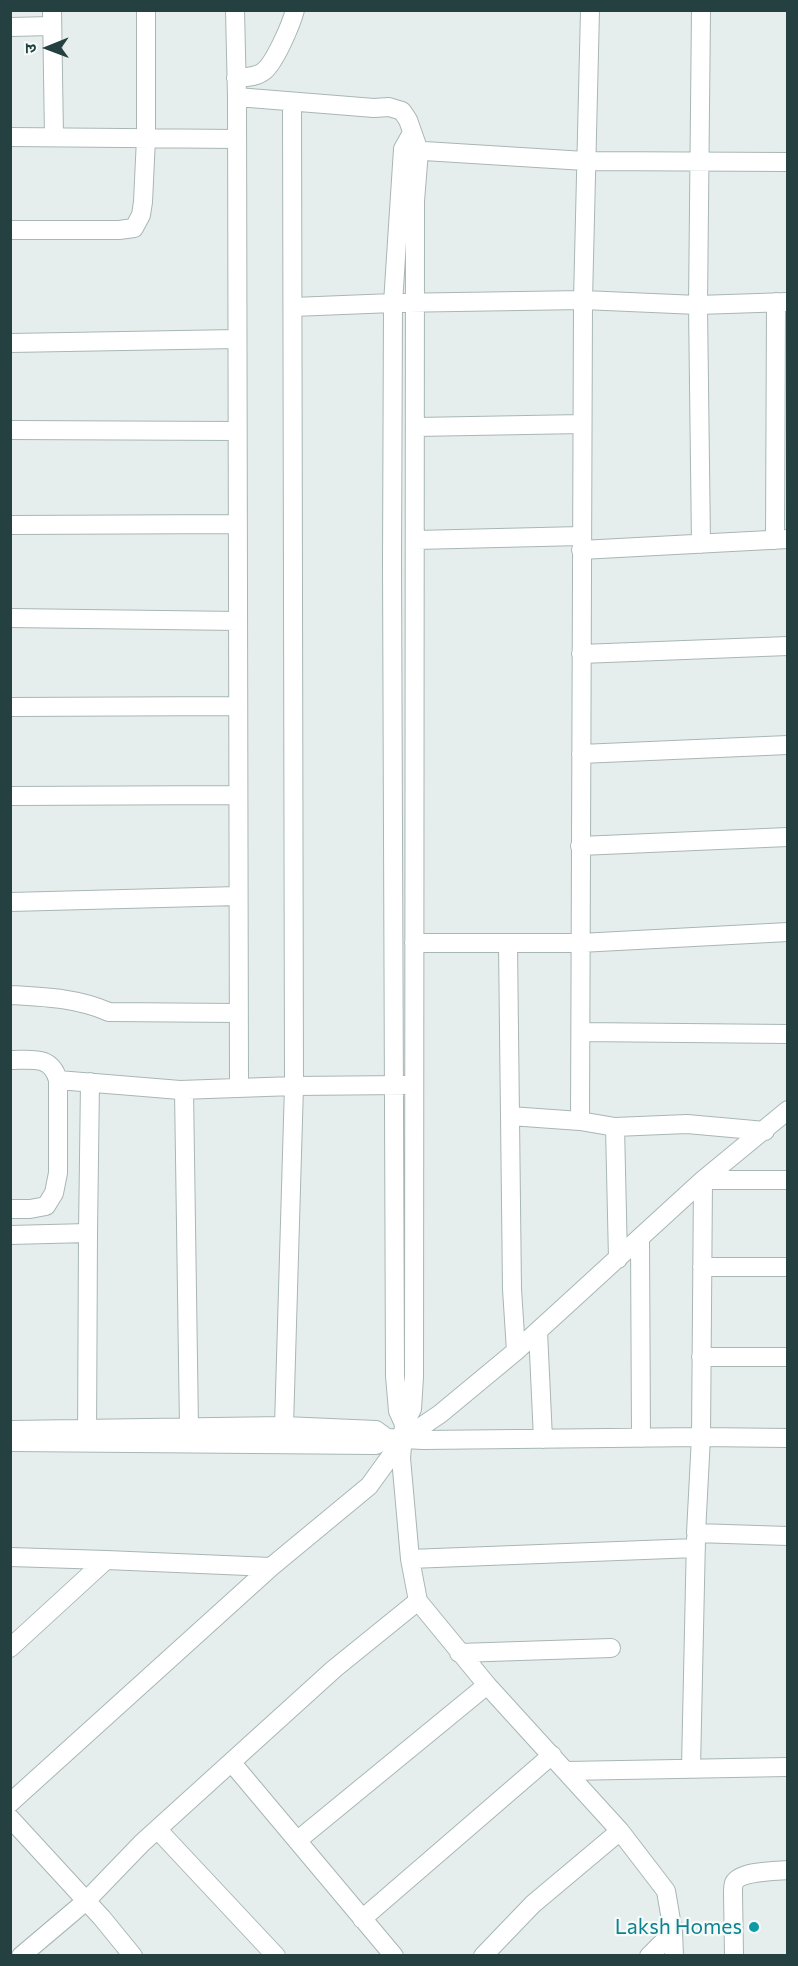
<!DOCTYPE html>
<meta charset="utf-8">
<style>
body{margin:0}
#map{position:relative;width:798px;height:1966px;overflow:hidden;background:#e6eeed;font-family:Commissioner,"Noto Sans Devanagari",sans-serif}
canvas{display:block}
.frame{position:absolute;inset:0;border:12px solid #244041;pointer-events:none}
.north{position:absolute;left:18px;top:18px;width:60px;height:60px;-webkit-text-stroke:4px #f6fbfa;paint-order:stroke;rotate:269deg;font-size:16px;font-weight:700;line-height:24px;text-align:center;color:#244041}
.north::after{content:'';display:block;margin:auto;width:21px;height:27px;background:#244041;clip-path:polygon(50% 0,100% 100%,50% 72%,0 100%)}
</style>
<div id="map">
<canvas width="798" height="1966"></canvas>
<div class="frame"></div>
<div class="north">उ</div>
</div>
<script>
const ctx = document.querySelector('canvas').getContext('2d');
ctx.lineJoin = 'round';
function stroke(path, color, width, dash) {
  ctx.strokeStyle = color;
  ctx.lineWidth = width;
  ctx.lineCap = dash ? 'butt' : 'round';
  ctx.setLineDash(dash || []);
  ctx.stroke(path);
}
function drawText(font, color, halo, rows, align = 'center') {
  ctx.font = font + ' Commissioner,sans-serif';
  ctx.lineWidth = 4.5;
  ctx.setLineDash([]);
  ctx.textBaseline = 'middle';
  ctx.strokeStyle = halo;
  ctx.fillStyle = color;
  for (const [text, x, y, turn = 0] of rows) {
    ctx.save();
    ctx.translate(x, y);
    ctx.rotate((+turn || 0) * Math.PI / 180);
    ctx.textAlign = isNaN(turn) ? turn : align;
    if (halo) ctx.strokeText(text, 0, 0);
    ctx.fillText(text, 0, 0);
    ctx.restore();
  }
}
const minor = new Path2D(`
 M52,10L54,137
 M235,10L237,97L374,108L389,107L402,111L408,120L419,151L415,201L414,1377L412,1409L404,1424L401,1458L410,1559L418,1601L487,1685L620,1831L666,1891L673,1932L674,1956
 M590,10L583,300L580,1121L615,1127L618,1259
 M701,10L698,305L701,544
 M10,27L52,26
 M236,78C246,77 257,77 264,71C275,62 291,25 295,10
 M237,97L239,1088
 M10,137L237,139
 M408,150L585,161L788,162
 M10,230H119L134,228L141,215L143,202L146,138V10
 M293,307L393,303L583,300L698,305L788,302
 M10,343L237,339
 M416,427L582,424
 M10,430L237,431
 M10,525L237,524
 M416,540L581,536
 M775,540L776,302
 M581,550L788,539
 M10,618L238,621
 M581,654L788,646
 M10,707L238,706
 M581,754L788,745
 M10,796L238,795
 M580,846L788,837
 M10,902L238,896
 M414,943H580L788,932
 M508,944L512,1289L516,1351
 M10,995C45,997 77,998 109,1012L238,1013
 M581,1032L788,1034
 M10,1060C32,1060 51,1055 58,1080
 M184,1090L189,1428
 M510,1116L580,1121
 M615,1127L687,1124L765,1131
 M788,1180H703L701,1437L696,1533L788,1536
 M10,1209H30L46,1206L54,1193L58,1173V1080L180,1090L294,1086L404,1085
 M10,1235L88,1233L90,1082
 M640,1239L641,1438
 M702,1267H788
 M538,1331L543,1439
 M701,1357H788
 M404,1424L398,1411L395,1376L392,563L393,303L403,149L412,133
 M284,1426L294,1086L292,102
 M10,1430L284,1426L376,1430L387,1438L423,1440L701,1437L788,1438
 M10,1442L376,1445L387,1438
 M87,1442L88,1233
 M10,1557L106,1560
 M410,1559L696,1548
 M10,1648L106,1560L271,1567
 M459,1653L611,1648
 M232,1763L394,1956
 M691,1767L696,1538
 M566,1771L788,1767
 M10,1803L271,1567L369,1486L403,1439L440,1414L516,1351L703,1180L788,1110
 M10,1818L102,1918L133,1956
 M158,1830L276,1956
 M298,1840L487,1685
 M362,1919L552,1755
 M21,1956L86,1901L142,1843L334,1669L418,1601
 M483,1956L533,1904L620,1831
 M649,1956L673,1932
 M734,1956L733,1893C733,1890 733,1886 734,1883C740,1871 775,1871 788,1870`);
const markers = [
 [754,1927,6,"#0f9aa8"]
];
const cultureNames = [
 ["Laksh Homes",742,1927]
];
stroke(minor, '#a8b6b6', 20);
stroke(minor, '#fff', 18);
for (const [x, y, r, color] of markers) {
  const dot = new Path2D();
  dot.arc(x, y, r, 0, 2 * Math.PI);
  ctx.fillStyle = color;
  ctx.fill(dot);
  stroke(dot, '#f6fbfa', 2);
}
drawText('21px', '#0d838f', '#f6fbfa', cultureNames, 'right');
</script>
